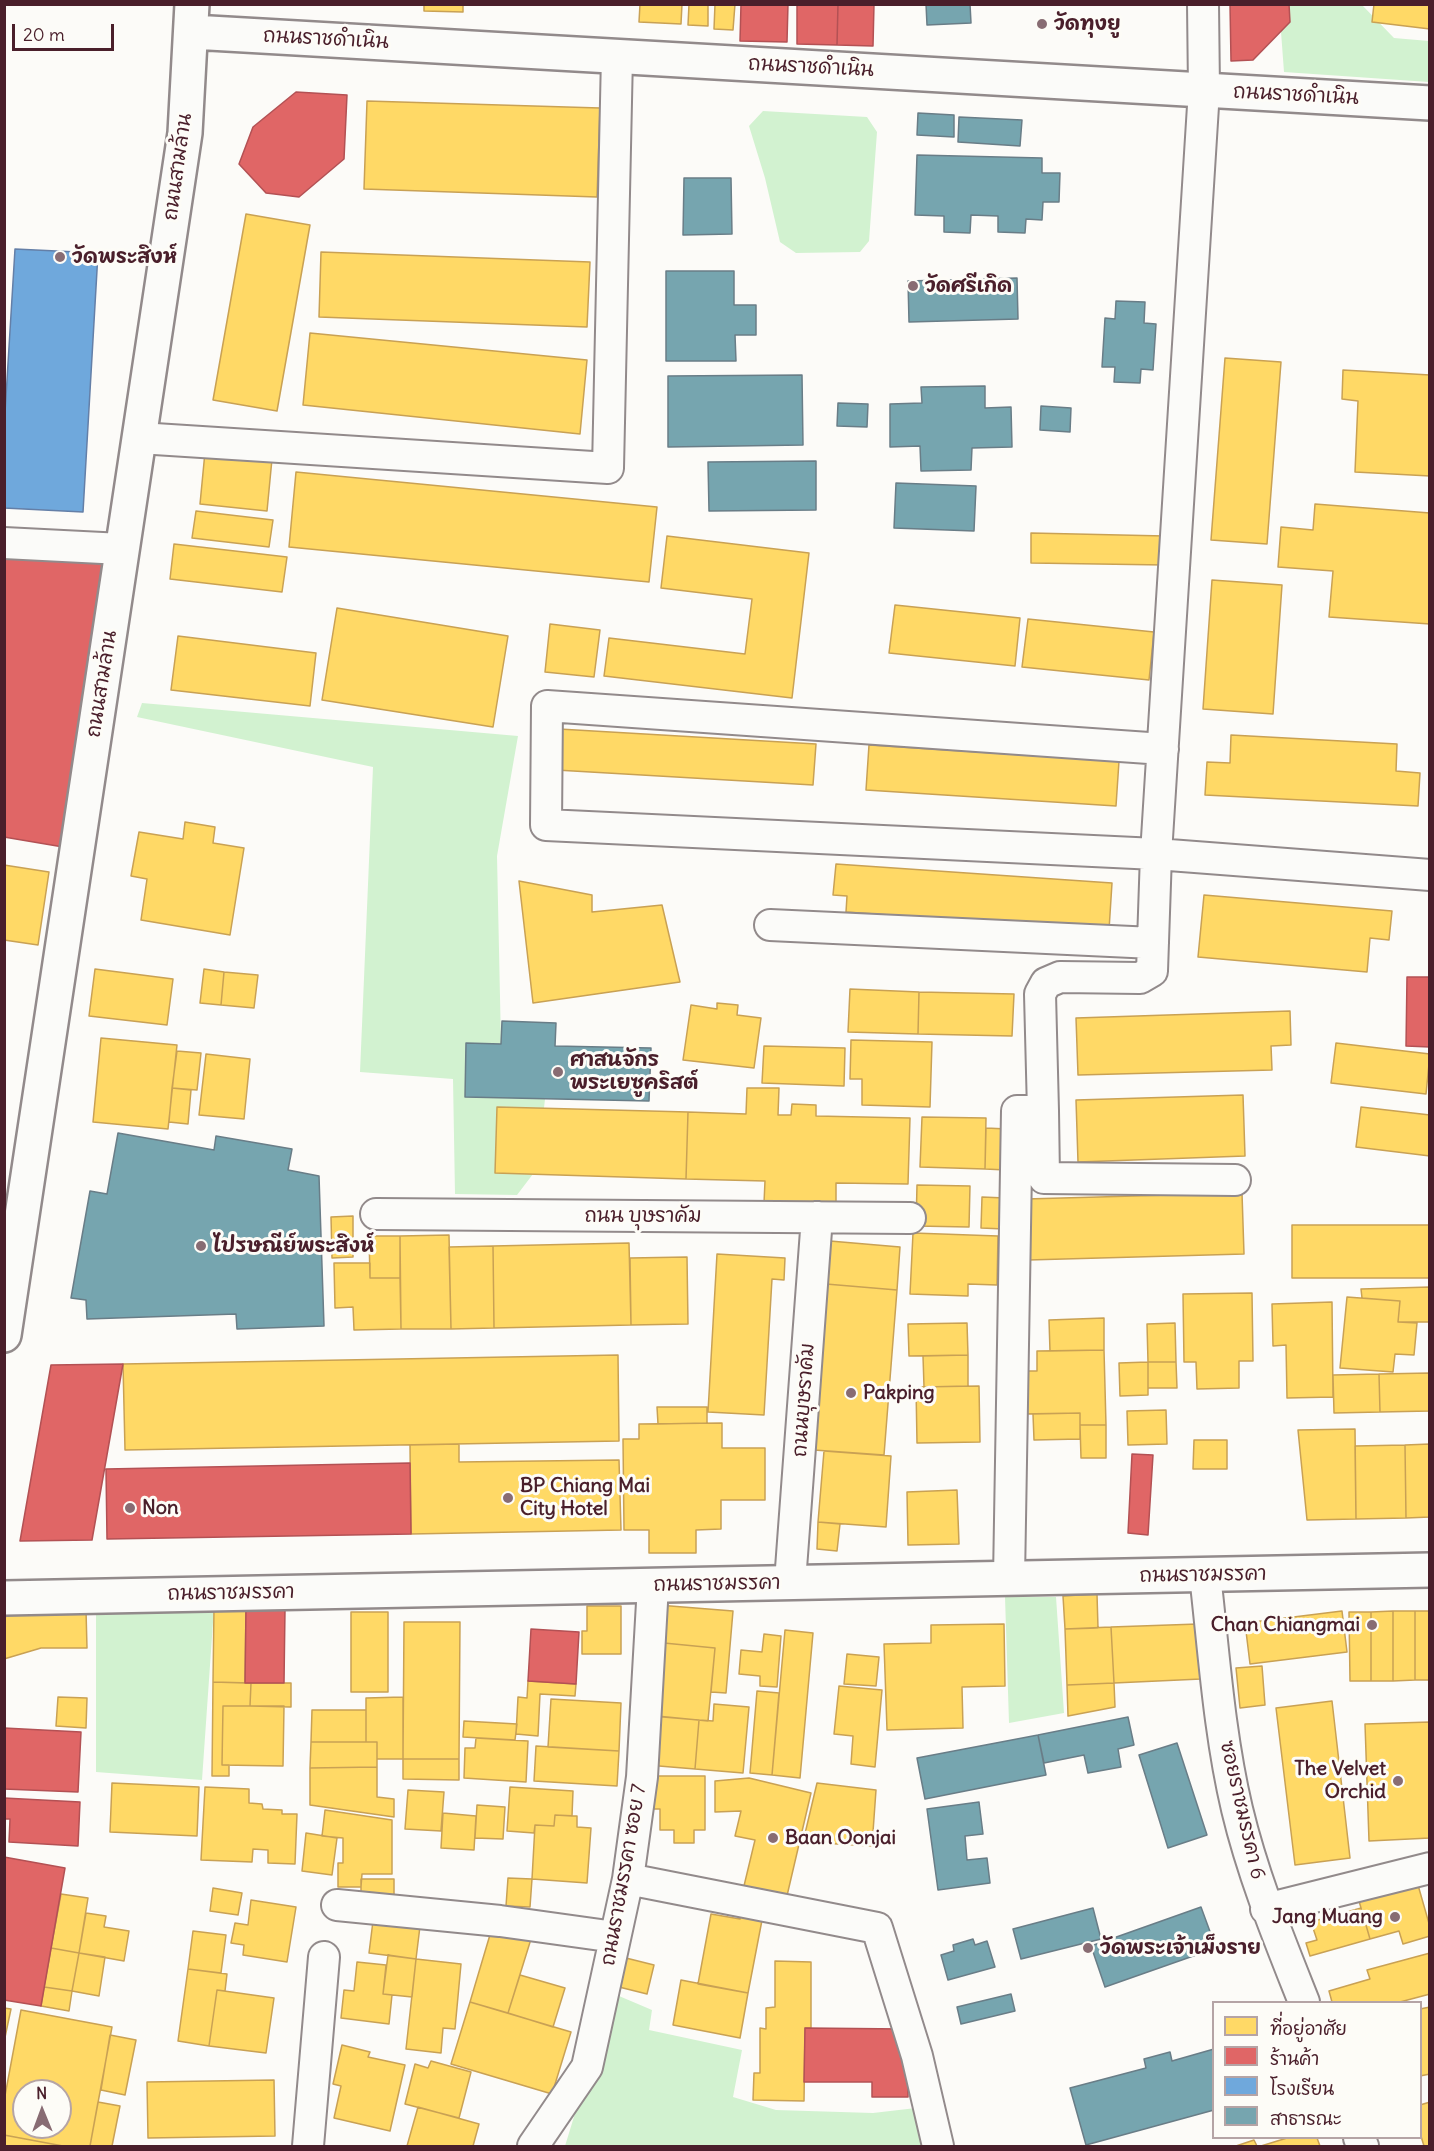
<!DOCTYPE html>
<meta charset="utf-8">
<style>
body{margin:0}
#map{position:relative;width:1434px;height:2151px;overflow:hidden;background:#fcfbf8;font-family:Delius,"Playpen Sans Thai",sans-serif}
canvas{display:block}
.frame{position:absolute;inset:0;border:6px solid #4a1f2b;pointer-events:none}
.legend{position:absolute;left:1212px;top:2001px;width:210px;height:138px;box-sizing:border-box;background:#fdfcf7;border:2px solid #b5a4a5;margin:0;padding:8px 10px;list-style:none;font-size:18px;color:#4a1f2b}
.legend li{display:flex;align-items:center;gap:12px;height:30px}
.legend b{width:30px;border:2px solid #b5a4a5}
.north{position:absolute;left:12px;top:2079px;width:60px;height:60px;box-sizing:border-box;background:#fdfcf7;border:2px solid #b5a4a5;border-radius:50%;rotate:359deg;font-size:16px;font-weight:700;line-height:24px;text-align:center;color:#4a1f2b}
.north::after{content:'';display:block;margin:auto;width:21px;height:27px;background:#886c73;clip-path:polygon(50% 0,100% 100%,50% 72%,0 100%)}
.scale{position:absolute;left:12px;top:24px;width:102px;height:27px;box-sizing:border-box;border:3px solid #4a1f2b;border-top:0;padding-left:8px;font-size:18px;line-height:21px;white-space:nowrap;color:#4a1f2b;-webkit-text-stroke:4px #fdfcf7;paint-order:stroke}
</style>
<div id="map">
<canvas width="1434" height="2151"></canvas>
<div class="frame"></div>
<ul class="legend">
<li><b style="height:16px;background:#ffd966"></b>ที่อยู่อาศัย</li>
<li><b style="height:16px;background:#e06666"></b>ร้านค้า</li>
<li><b style="height:16px;background:#6fa8dc"></b>โรงเรียน</li>
<li><b style="height:16px;background:#76a5af"></b>สาธารณะ</li>
</ul>
<div class="north">N</div>
<div class="scale">20 m</div>
</div>
<script>
const ctx = document.querySelector('canvas').getContext('2d');
ctx.lineJoin = 'round';
function paint(path, color) {
  ctx.fillStyle = color;
  ctx.fill(path, 'evenodd');
}
function stroke(path, color, width, dash) {
  ctx.strokeStyle = color;
  ctx.lineWidth = width;
  ctx.lineCap = dash ? 'butt' : 'round';
  ctx.setLineDash(dash || []);
  ctx.stroke(path);
}
function drawText(font, color, halo, rows, align = 'center') {
  ctx.font = font + ' Delius,"Playpen Sans Thai",sans-serif';
  ctx.lineWidth = 6;
  ctx.setLineDash([]);
  ctx.textBaseline = 'middle';
  ctx.strokeStyle = halo;
  ctx.fillStyle = color;
  for (const [text, x, y, turn = 0] of rows) {
    ctx.save();
    ctx.translate(x, y);
    ctx.rotate((+turn || 0) * Math.PI / 180);
    ctx.textAlign = isNaN(turn) ? turn : align;
    if (halo) ctx.strokeText(text, 0, 0);
    ctx.fillText(text, 0, 0);
    ctx.restore();
  }
}
const green = new Path2D(`
 M1279,5H1362L1394,38L1429,41V82L1284,72Z
 M763,111L867,117L877,132L869,241L860,252L796,253L780,242L765,178L749,126Z
 M142,703L518,736L497,856L501,1044L466,1043L465,1096L545,1099L544,1108L497,1107L495,1173L533,1174L517,1195L455,1194L453,1079L360,1072L373,767L137,717Z
 M1005,1597H1056L1064,1713L1009,1723Z
 M96,1605L214,1608L202,1780L96,1772Z
 M612,1993L652,2010L649,2030L742,2050L733,2097L776,2110L873,2113L916,2108L924,2146H565Z`);
const homes = new Path2D(`
 M424,4H463V12L424,11Z
 M640,4H682L681,24L639,22Z
 M689,4H708V26L688,25Z
 M715,4H735L733,30L714,29Z
 M1374,4H1430V29L1372,22Z
 M367,101L600,108L597,197L364,189Z
 M246,214L310,225L277,411L213,400Z
 M321,252L590,262L587,327L319,317Z
 M310,333L587,360L580,434L303,405Z
 M1225,358L1281,362L1267,544L1211,540Z
 M1343,370L1430,375V476L1355,472L1358,401L1342,399Z
 M205,452L272,459L267,511L200,504Z
 M296,472L657,507L649,582L289,547Z
 M1315,504L1430,513V624L1329,617L1333,571L1278,567L1281,527L1313,530Z
 M196,511L273,520L269,547L192,538Z
 M1031,533L1165,536V565L1031,563Z
 M667,536L809,553L792,698L604,676L609,638L745,654L752,599L661,588Z
 M174,544L287,557L282,592L170,579Z
 M1212,580L1282,585L1273,714L1203,709Z
 M895,605L1020,618L1015,666L889,653Z
 M337,608L508,636L493,727L322,700Z
 M1028,619L1154,632L1149,680L1022,667Z
 M550,624L600,630L594,677L545,672Z
 M178,636L316,653L310,706L171,690Z
 M559,729L816,744L813,785L556,770Z
 M1231,735L1397,744L1396,771L1420,773L1418,806L1205,795L1207,762L1230,763Z
 M869,745L1119,761L1116,806L866,790Z
 M185,822L215,827L213,843L244,848L230,935L141,920L147,879L131,876L139,832L183,839Z
 M836,864L1112,883L1109,930L846,912L847,896L833,895Z
 M4,865L49,872L38,945L4,940Z
 M519,881L592,895V912L662,905L680,982L533,1003Z
 M1204,895L1392,911L1389,940L1370,938L1367,972L1198,957Z
 M95,969L173,979L167,1025L89,1016Z
 M204,969L224,972L221,1005L200,1003Z
 M224,972L258,975L254,1008L221,1005Z
 M850,989L919,992L918,1034L848,1032Z
 M919,992L1014,994L1012,1036L918,1034Z
 M717,1003L738,1005L737,1015L761,1018L754,1068L683,1060L691,1005L717,1009Z
 M1290,1011L1291,1045L1271,1046L1272,1070L1078,1075L1076,1018Z
 M101,1038L177,1045L168,1129L93,1122Z
 M851,1040L932,1042L930,1107L862,1105V1079H850Z
 M1336,1043L1430,1054L1426,1094L1331,1083Z
 M764,1046L845,1048L844,1086L762,1083Z
 M177,1051L201,1053L197,1090L172,1088Z
 M206,1054L250,1059L244,1119L199,1115Z
 M172,1088L191,1090L188,1124L169,1122Z
 M747,1088H779L778,1115H791L792,1104L816,1105V1116L910,1118L908,1184L836,1183V1205L764,1203L765,1181L686,1179L688,1112L746,1114Z
 M1243,1095L1245,1156L1078,1162L1076,1100Z
 M497,1107L688,1112L686,1179L495,1173Z
 M1361,1107L1430,1115V1156L1356,1147Z
 M922,1117L986,1118L985,1169L920,1167Z
 M986,1128L1007,1129L1006,1170L985,1169Z
 M917,1185L970,1186L969,1227L916,1226Z
 M1242,1193L1244,1254L1028,1260L1026,1199Z
 M982,1197L1005,1198L1004,1229L981,1228Z
 M353,1216V1257L332,1258L331,1217Z
 M1292,1225H1430V1278H1292Z
 M913,1233L998,1236L997,1285L968,1284V1296L910,1294Z
 M449,1235L451,1329H401L400,1236Z
 M369,1236H400V1278H370Z
 M830,1241L900,1247L897,1290L826,1284Z
 M629,1243L631,1325L494,1328L493,1246Z
 M493,1246L494,1328L451,1329L449,1247Z
 M717,1254L785,1258L784,1280L772,1279L764,1415L708,1412Z
 M687,1257L688,1324L631,1325L630,1258Z
 M334,1263H370V1278H400L401,1329L354,1330L353,1307L335,1308Z
 M826,1284L897,1290L884,1455L814,1450Z
 M1430,1287V1322H1398L1400,1301L1362,1298L1361,1289Z
 M1252,1293L1253,1361H1239V1388L1197,1389L1196,1362H1184L1183,1294Z
 M1347,1297L1400,1301L1398,1322L1417,1323L1414,1355L1395,1354L1393,1372L1340,1368Z
 M1332,1302L1333,1397L1287,1398L1286,1345L1273,1346L1272,1304Z
 M1104,1318V1350L1050,1351L1049,1320Z
 M967,1323L968,1355L909,1356L908,1324Z
 M1175,1323L1176,1362H1148L1147,1324Z
 M1104,1350L1106,1425H1080V1413L1021,1414L1020,1371H1037V1351Z
 M618,1355L619,1441L125,1450L123,1364Z
 M968,1355V1386L924,1387L923,1356Z
 M1148,1362H1176L1177,1388H1148Z
 M1148,1362V1395L1120,1396L1119,1363Z
 M1430,1373V1411L1380,1412L1379,1374Z
 M1379,1374L1380,1412L1334,1413L1333,1375Z
 M979,1386L980,1442L917,1443L916,1387Z
 M657,1407H707V1423L658,1424Z
 M1166,1410L1167,1444L1128,1445L1127,1411Z
 M1080,1413V1439L1034,1440L1033,1414Z
 M722,1423V1448H765V1500H721V1529L696,1530V1553H649V1530H624L623,1439H639V1424Z
 M1080,1425H1106V1458H1081Z
 M1355,1429L1356,1519L1307,1520L1298,1430Z
 M1194,1440H1227V1469H1193Z
 M459,1444V1462L619,1460L621,1530L411,1534L410,1445Z
 M1430,1444V1517L1406,1518L1405,1445Z
 M1405,1445L1406,1518L1356,1519L1355,1446Z
 M824,1451L891,1456L886,1527L818,1522Z
 M957,1490L959,1544L908,1545L907,1492Z
 M818,1522L840,1524L837,1551L817,1549Z
 M1097,1594L1098,1628L1065,1629L1063,1596Z
 M658,1605L733,1611L726,1693L711,1692L715,1648L664,1643Z
 M587,1606H621V1654H582V1631H587Z
 M214,1608H246L245,1683L213,1682Z
 M30,1610H86L87,1648H41L4,1659V1617Z
 M1342,1611L1347,1652L1250,1664L1245,1623Z
 M1393,1611H1415V1680L1393,1681Z
 M1393,1611V1681H1371V1612Z
 M1415,1611H1430V1680H1415Z
 M351,1612H388V1692H351Z
 M1349,1612H1371V1681H1350Z
 M404,1622H460L459,1759H403Z
 M1004,1624L1005,1686L962,1687L963,1728L887,1730L884,1644L931,1643V1625Z
 M1198,1624L1201,1679L1114,1683L1111,1627Z
 M1111,1627L1114,1683L1067,1685L1065,1629Z
 M785,1630L813,1633L800,1778L772,1775Z
 M764,1634L781,1636L777,1687L760,1686V1676L739,1674L741,1650L762,1652Z
 M664,1643L715,1648L708,1721L657,1716Z
 M847,1654L879,1657L876,1686L844,1684Z
 M1262,1666L1265,1705L1240,1708L1236,1668Z
 M528,1681L576,1684L575,1696L540,1694L538,1736L516,1734L518,1697L527,1698Z
 M213,1682L251,1683L250,1706H223L222,1765H229V1776H212Z
 M251,1683H291V1707L250,1706Z
 M1114,1683L1115,1707L1068,1716L1067,1685Z
 M839,1686L882,1690L875,1767L851,1764L853,1736L834,1734Z
 M757,1691L779,1693L772,1775L750,1773Z
 M58,1697L87,1698L86,1728L56,1726Z
 M403,1697V1759H377V1742H366V1698Z
 M551,1699L621,1703L619,1751L548,1747Z
 M1332,1701L1350,1858L1295,1865L1276,1708Z
 M714,1704L749,1707L743,1773L695,1769L699,1720L713,1721Z
 M223,1706H284L283,1766L222,1765Z
 M312,1710H366V1742H311Z
 M651,1716L699,1720L695,1769L647,1765Z
 M464,1721L517,1724L515,1740L463,1737Z
 M1430,1722V1838L1369,1841L1365,1724Z
 M476,1738L528,1741L526,1782L464,1778L465,1748H475Z
 M311,1742H377V1767L310,1768Z
 M536,1746L619,1751L617,1786L534,1781Z
 M403,1759H459V1780L403,1779Z
 M377,1767V1797L394,1799V1817L310,1805V1768Z
 M648,1776H705V1830H694V1843H674V1830H660V1809H648Z
 M749,1778L811,1793L786,1900L743,1890L755,1840L735,1836L741,1811L715,1812V1781Z
 M112,1783L199,1787L197,1836L110,1832Z
 M817,1783L876,1790L872,1846L803,1842Z
 M205,1787L249,1789V1803L262,1804L263,1809L282,1810V1814H297L295,1864L268,1863V1850L253,1849L252,1862L201,1860Z
 M510,1787L573,1791L572,1816L555,1815L554,1826L535,1825L534,1833L507,1831Z
 M408,1790L444,1792L441,1831L405,1829Z
 M477,1805L505,1807L503,1839L475,1838Z
 M325,1810L392,1820V1874H362L361,1887H338V1863H343V1838L322,1836Z
 M443,1813L476,1816L474,1850L441,1848Z
 M555,1815L577,1816V1827L591,1828L587,1883L532,1879L535,1825L554,1826Z
 M306,1833L337,1838L332,1875L302,1871Z
 M508,1878L532,1879L530,1907L506,1906Z
 M361,1879H394V1899H361Z
 M1418,1885L1430,1927V1936L1403,1944L1399,1931L1370,1939L1359,1901Z
 M213,1888L242,1893L238,1915L210,1911Z
 M61,1894L88,1898L79,1953L51,1948Z
 M251,1900L296,1907L287,1962L243,1955L244,1945L231,1943L235,1923L248,1925Z
 M1361,1908L1370,1939L1310,1956L1306,1943L1317,1940L1311,1922Z
 M741,1912L763,1915L748,1993L698,1984L711,1914L740,1919Z
 M86,1913L106,1916L104,1927L129,1931L124,1961L79,1953Z
 M421,1918L416,1959L369,1953L373,1921Z
 M492,1928L531,1939L508,2013L470,2002Z
 M193,1931L226,1935L221,1973L188,1969Z
 M51,1948L79,1953L72,1991L44,1987Z
 M79,1953L105,1957L99,1996L72,1991Z
 M1430,1953V1994L1400,2002H1332L1329,1991L1370,1979L1367,1970Z
 M388,1955L416,1959L412,1997L383,1994Z
 M618,1956L654,1965L647,1994L611,1985Z
 M416,1959L461,1964L455,2029L443,2028L441,2053L406,2049Z
 M775,1961L811,1962V2028H805L804,2101L753,2100L754,2073H760V2028L766,2029V2008L775,2007Z
 M357,1962L386,1965L383,1994L392,1995L389,2024L341,2018L344,1990L354,1991Z
 M188,1969L227,1974L225,1991L217,1990L209,2046L178,2041Z
 M520,1975L565,1988L553,2027L508,2013Z
 M681,1980L748,1993L740,2038L673,2025Z
 M44,1987L72,1991L69,2011L41,2006Z
 M217,1990L274,1998L266,2053L209,2046Z
 M470,2002L571,2032L552,2094L451,2064Z
 M1430,2007V2074L1420,2076V2009Z
 M4,2008L11,2009L4,2042Z
 M21,2010L112,2027L90,2146H63L4,2135V2101ZM24,2091H60V2127H24Z
 M110,2035L136,2040L125,2095L101,2090Z
 M342,2045L370,2052L368,2057L405,2065L390,2131L334,2118L341,2086L333,2084Z
 M431,2061L471,2072L459,2118L405,2104L415,2064L428,2068Z
 M274,2080L275,2136L148,2138L147,2082Z
 M98,2102L120,2106L112,2146H90Z
 M1430,2102V2146H1424L1420,2133V2105Z
 M418,2107L479,2124L473,2146H407Z
 M4,2135L63,2146H4Z
 M1287,2138H1317L1320,2146H1261Z
 M1254,2140L1257,2146H1236Z`);
const shops = new Path2D(`
 M741,4H788L787,42L740,41Z
 M797,4H838L837,45L797,44Z
 M838,4H874L873,46L837,45Z
 M1230,4H1289L1290,22L1253,60L1231,61Z
 M296,92L347,95L344,159L299,197L266,193L239,164L253,127Z
 M4,552L113,556L69,848L4,837Z
 M1407,977H1430V1047L1406,1046Z
 M123,1364L92,1540L20,1541L51,1365Z
 M1132,1454L1153,1455L1148,1535L1128,1533Z
 M410,1463L411,1534L107,1539L106,1469Z
 M246,1608L285,1609L284,1683H245Z
 M531,1629L579,1632L576,1684L528,1681Z
 M4,1728L81,1732L78,1792L4,1789Z
 M4,1798L80,1802L78,1846L9,1842L10,1819H4Z
 M4,1857L65,1868L41,2006L4,2000Z
 M805,2028L904,2029L908,2049V2097H872V2082H804Z`);
const schools = new Path2D(`
 M15,249L98,253L83,512L4,508V429Z`);
const public = new Path2D(`
 M926,4H970L971,23L927,25Z
 M918,113L954,115V137L917,135Z
 M959,117L1022,120L1020,146L958,142Z
 M917,155L1042,158V173H1060L1059,202H1043L1042,220L1026,219L1025,233L998,232V216L971,215L970,233L944,232V216L915,215Z
 M684,178H731L732,234L683,235Z
 M666,271H734V305H756V335H735L736,361H666Z
 M1017,278L1018,319L909,322L908,281Z
 M1116,301L1145,302L1144,323L1156,324L1153,370L1141,369L1140,383L1114,382L1115,367H1102L1105,318L1115,319Z
 M802,375L803,445L668,447V376Z
 M985,386V408L1011,407L1012,447L972,448L971,470L921,471L920,446L890,447V404L922,403L921,387Z
 M838,403L868,404L867,427L837,426Z
 M1041,406L1071,408L1070,432L1040,430Z
 M816,461V510L709,511L708,462Z
 M896,483L976,486L974,531L894,528Z
 M502,1021L556,1023L555,1046L651,1048L649,1101L465,1097L466,1043L501,1044Z
 M118,1133L214,1150L216,1136L292,1149L288,1170L319,1176L324,1326L237,1329L236,1314L87,1319L86,1300L71,1298L90,1191L107,1194Z
 M1128,1717L1134,1745L1118,1749L1121,1767L1088,1773L1084,1755L1044,1763L1038,1735Z
 M1038,1735L1046,1775L925,1799L917,1758Z
 M1177,1743L1207,1835L1168,1848L1139,1755Z
 M979,1802L983,1834L965,1836L967,1860L987,1858L990,1883L938,1890L927,1809Z
 M1201,1907L1216,1948L1105,1987L1091,1946Z
 M1093,1908L1101,1939L1021,1959L1013,1929Z
 M973,1939L975,1945L987,1941L995,1967L948,1980L941,1955L954,1951L953,1945Z
 M1011,1994L1015,2011L961,2024L957,2007Z
 M1214,2049V2110L1086,2145L1070,2088L1146,2068L1144,2059L1170,2052L1172,2061Z`);
const street = new Path2D(`
 M139,438L608,468L617,56
 M4,543L122,549
 M1163,749L547,706L546,825L1156,854L1430,875
 M770,925L1153,943
 M1043,1111L1044,1178L1235,1180
 M376,1214L910,1218
 M1205,1575C1214,1653 1219,1733 1237,1809C1253,1876 1279,1939 1304,2002
 M1009,1578L1017,1111H1043L1040,994L1046,983L1060,977L1140,978L1152,971L1156,854L1204,90L1203,4
 M790,1582L817,1217
 M628,1879L877,1928L917,2056L938,2146
 M337,1905L500,1921L615,1937
 M1266,1909L1430,1868
 M1359,2138L1363,2146
 M308,2146L324,1957
 M533,2146L587,2067L628,1879L642,1777L653,1585`);
const secondary = new Path2D(`
 M192,32L1430,103
 M4,1335L185,133L192,4
 M4,1598L1430,1570`);
const markers = [
 [1042,24,6,"#886c73"],
 [60,257,6,"#886c73"],
 [913,286,6,"#886c73"],
 [558,1072,6,"#886c73"],
 [201,1246,6,"#886c73"],
 [851,1393,6,"#886c73"],
 [508,1498,6,"#886c73"],
 [130,1508,6,"#886c73"],
 [1372,1625,6,"#886c73"],
 [1398,1781,6,"#886c73"],
 [773,1838,6,"#886c73"],
 [1395,1917,6,"#886c73"],
 [1088,1948,6,"#886c73"]
];
const poiNames = [
 ["วัดทุงยู",1054,24],
 ["วัดพระสิงห์",72,257],
 ["วัดศรีเกิด",925,286],
 ["ศาสนจักร",570,1060],
 ["พระเยซูคริสต์",570,1083],
 ["ไปรษณีย์พระสิงห์",213,1246],
 ["Pakping",863,1393],
 ["BP Chiang Mai",520,1486],
 ["City Hotel",520,1509],
 ["Non",142,1508],
 ["Chan Chiangmai",1360,1625,"right"],
 ["The Velvet",1386,1769,"right"],
 ["Orchid",1386,1792,"right"],
 ["Baan Oonjai",785,1838],
 ["Jang Muang",1383,1917,"right"],
 ["วัดพระเจ้าเม็งราย",1100,1948]
];
const streetNames = [
 ["ถนนราชดำเนิน",326,39,3],
 ["ถนนราชดำเนิน",811,67,3],
 ["ถนนราชดำเนิน",1296,95,3],
 ["ถนนสามล้าน",178,167,-82],
 ["ถนนสามล้าน",102,684,-81],
 ["ถนน บุษราคัม",643,1216],
 ["ถนนบุษราคัม",804,1400,-86],
 ["ถนนราชมรรคา",1203,1575,-1],
 ["ถนนราชมรรคา",717,1584,-1],
 ["ถนนราชมรรคา",231,1593,-1],
 ["ซอยราชมรรคา 6",1242,1810,77],
 ["ถนนราชมรรคา ซอย 7",624,1875,-80]
];
paint(green, '#d2f2d0');
paint(homes, '#ffd966');
stroke(homes, '#c9a154', 1.5);
paint(shops, '#e06666');
stroke(shops, '#b35154', 1.5);
paint(schools, '#6fa8dc');
stroke(schools, '#647fa7', 1.5);
paint(public, '#76a5af');
stroke(public, '#697d87', 1.5);
stroke(street, '#928a8b', 34);
stroke(secondary, '#928a8b', 38);
stroke(street, '#fbfbf9', 30);
stroke(secondary, '#fbfbf9', 33);
for (const [x, y, r, color] of markers) {
  const dot = new Path2D();
  dot.arc(x, y, r, 0, 2 * Math.PI);
  ctx.fillStyle = color;
  ctx.fill(dot);
  stroke(dot, '#fdfcf7', 2);
}
drawText('bold 20px', '#4a1f2b', '#fdfcf7', poiNames, 'left');
drawText('20px', '#4a1f2b', '#fdfcf7', streetNames);
</script>
